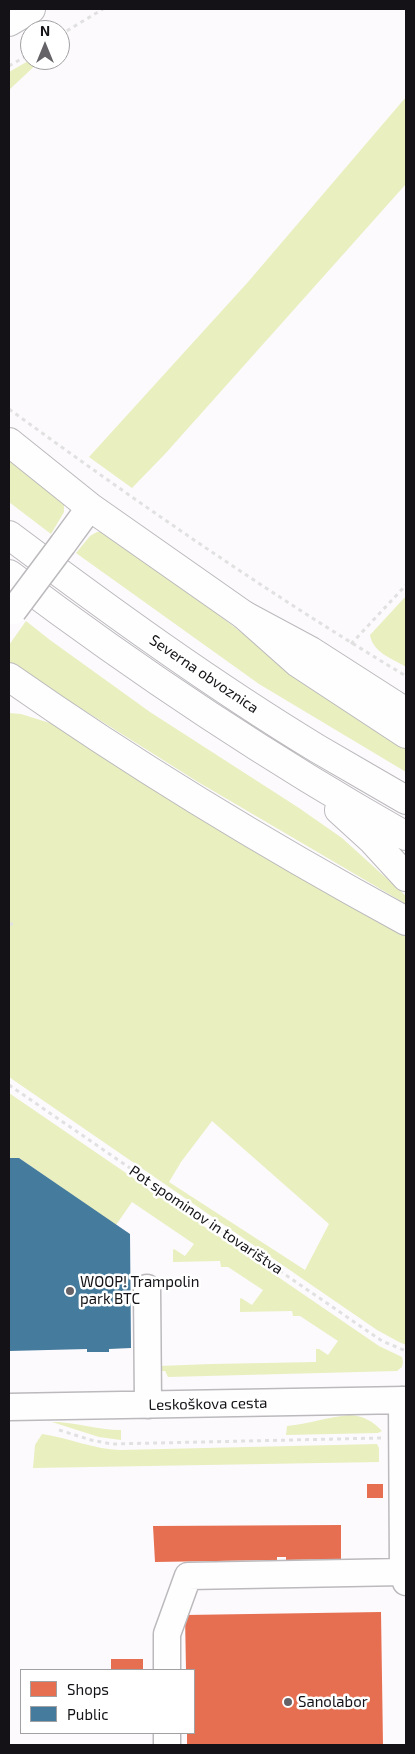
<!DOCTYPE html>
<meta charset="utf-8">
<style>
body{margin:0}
#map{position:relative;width:415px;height:1754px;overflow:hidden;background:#fcfafd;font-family:"Exo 2",sans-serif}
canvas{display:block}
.frame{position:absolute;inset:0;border:10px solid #141216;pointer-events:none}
.legend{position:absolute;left:20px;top:1669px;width:175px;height:65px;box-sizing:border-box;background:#fff;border:1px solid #a1a0a2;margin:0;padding:6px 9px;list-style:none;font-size:15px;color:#141216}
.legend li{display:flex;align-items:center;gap:10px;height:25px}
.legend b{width:25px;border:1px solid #a1a0a2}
.north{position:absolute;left:20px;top:20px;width:50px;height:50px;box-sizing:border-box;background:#fff;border:1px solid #a1a0a2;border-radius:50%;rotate:0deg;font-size:14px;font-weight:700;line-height:20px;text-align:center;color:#141216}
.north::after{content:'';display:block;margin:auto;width:18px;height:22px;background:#656367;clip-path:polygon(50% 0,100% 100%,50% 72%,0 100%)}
</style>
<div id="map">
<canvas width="415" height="1754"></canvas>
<div class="frame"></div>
<ul class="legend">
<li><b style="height:14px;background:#e76f51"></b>Shops</li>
<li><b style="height:14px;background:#457b9d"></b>Public</li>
</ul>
<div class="north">N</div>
</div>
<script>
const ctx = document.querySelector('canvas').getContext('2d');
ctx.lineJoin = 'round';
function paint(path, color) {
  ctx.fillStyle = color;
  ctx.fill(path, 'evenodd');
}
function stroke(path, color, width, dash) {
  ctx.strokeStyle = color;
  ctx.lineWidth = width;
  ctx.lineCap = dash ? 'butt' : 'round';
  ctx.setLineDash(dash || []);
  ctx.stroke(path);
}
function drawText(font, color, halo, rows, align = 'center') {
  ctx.font = font + ' "Exo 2",sans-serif';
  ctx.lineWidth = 5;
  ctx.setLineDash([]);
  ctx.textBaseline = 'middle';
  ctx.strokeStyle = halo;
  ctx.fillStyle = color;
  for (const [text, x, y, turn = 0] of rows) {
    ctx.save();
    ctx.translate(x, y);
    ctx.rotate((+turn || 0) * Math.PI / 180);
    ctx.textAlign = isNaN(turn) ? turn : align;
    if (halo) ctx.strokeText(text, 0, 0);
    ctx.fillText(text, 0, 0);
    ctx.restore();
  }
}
const green = new Path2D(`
 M30,60H41L9,90V72Z
 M406,97V184L165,454L132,488L89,457L248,282Z
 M9,455L64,503V512L51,534L9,502Z
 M97,532H102L134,549L269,654L406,745V772L259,684L76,553L90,536Z
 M406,596V667C392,658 373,653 370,635Z
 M26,621L50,640L150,712L299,808L342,838L406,896V904L198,782L9,663V645Z
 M9,713L21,714L53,724L353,908L406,937V1345L399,1342L377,1330L9,1077ZM212,1121L329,1224L305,1270L169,1182L181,1162Z
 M9,1093L379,1346L402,1357L403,1362L402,1367L397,1371L168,1377L165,1371H160L159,1366L211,1364L316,1362V1349H319L328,1355L338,1341L300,1316H293L292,1311L240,1312V1299L241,1298L252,1305L263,1290L228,1267H221L220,1261L173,1262V1250L174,1249L185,1256L194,1244L132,1202L116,1225L19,1158H9Z
 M350,1415C363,1416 373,1421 382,1431L378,1433L286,1435L287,1426C308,1424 328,1417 350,1415Z
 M52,1422C76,1422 97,1430 121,1430V1440L99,1437Z
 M42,1434C69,1438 93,1449 120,1450L377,1444L379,1448V1462L33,1468L35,1445Z`);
const shops = new Path2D(`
 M367,1484H383V1498H367Z
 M341,1525V1559L286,1560V1557H277V1560L155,1562L153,1526Z
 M381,1612L383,1745H187V1733H194V1670H186L185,1615Z
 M111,1659H143V1670H111Z`);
const public = new Path2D(`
 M9,1158H19L130,1234L131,1348L109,1349V1352H87V1349L9,1351Z`);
const path = new Path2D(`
 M60,35L103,9
 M9,66L30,54
 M9,409C138,503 269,594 406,676
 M351,644L406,585
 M9,924H17
 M9,1085L382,1341L406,1351
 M59,1430L91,1440L112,1444L381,1438`);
const minor = new Path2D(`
 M63,544L90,507
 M147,1288L148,1405
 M402,1400L403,1572L406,1582
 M9,1407L406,1400
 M167,1670V1634L188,1576L403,1572
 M167,1733V1745`);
const major = new Path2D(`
 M9,22L31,9
 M9,442L90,507L244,615L298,663L406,734`);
const highway = new Path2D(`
 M9,535C109,610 211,684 318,749C347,766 377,783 406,800
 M9,574C135,669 268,758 406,836
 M244,615L311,651L406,712
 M9,677C136,766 270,847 406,921
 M339,810L373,841L406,877`);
const minorBridge = new Path2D(`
 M13,611L63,544`);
const markers = [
 [70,1291,5,"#656367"],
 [288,1702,5,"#656367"]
];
const streetNames = [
 ["Severna obvoznica",204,674,34],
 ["Pot spominov in tovarištva",206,1220,34],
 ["Leskoškova cesta",208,1404,-1]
];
const poiNames = [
 ["WOOP! Trampolin",80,1282],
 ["park BTC",80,1299],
 ["Sanolabor",298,1702]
];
paint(green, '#e9efbf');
paint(shops, '#e76f51');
paint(public, '#457b9d');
stroke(minor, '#bbb9bc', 29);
stroke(major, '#bbb9bc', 30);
stroke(highway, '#bbb9bc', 30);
stroke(path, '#e2e1e2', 3, [4, 4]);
stroke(minor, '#fffeff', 26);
stroke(major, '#fffeff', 28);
stroke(highway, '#fffeff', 28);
stroke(minorBridge, '#bbb9bc', 29, []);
stroke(minorBridge, '#fffeff', 26);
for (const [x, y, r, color] of markers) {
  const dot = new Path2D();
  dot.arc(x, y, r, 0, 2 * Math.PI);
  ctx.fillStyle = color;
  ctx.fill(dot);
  stroke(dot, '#fff', 2);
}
drawText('15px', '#141216', '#fff', streetNames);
drawText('15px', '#141216', '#fff', poiNames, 'left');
</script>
